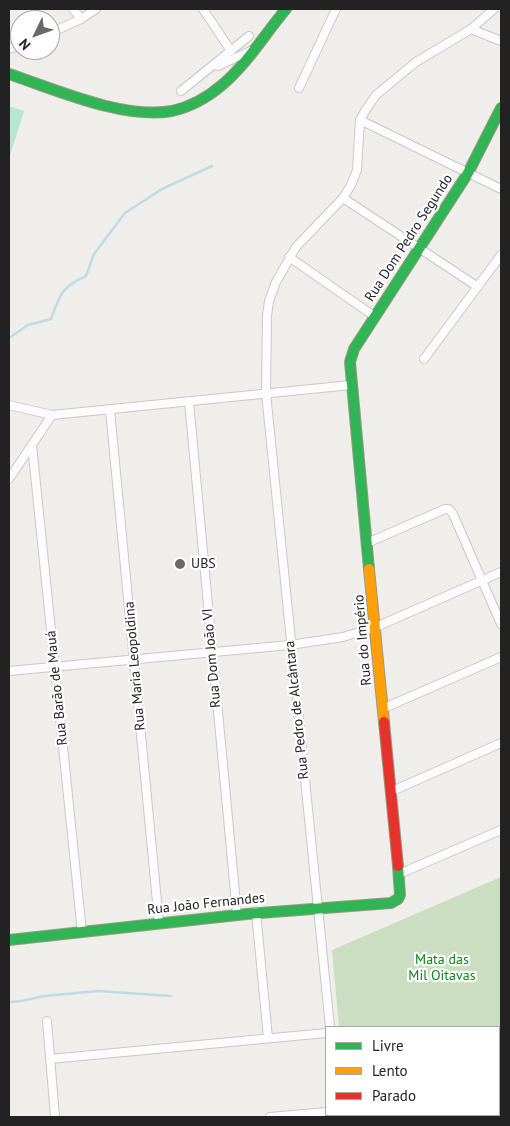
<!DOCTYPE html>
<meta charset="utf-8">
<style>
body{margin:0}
#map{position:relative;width:510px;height:1126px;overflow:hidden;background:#f0eeeb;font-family:"PT Sans",sans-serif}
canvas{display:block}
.frame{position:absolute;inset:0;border:10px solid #222;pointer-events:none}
.legend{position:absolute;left:325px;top:1026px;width:175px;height:90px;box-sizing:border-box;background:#fff;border:1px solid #a7a7a7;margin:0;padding:6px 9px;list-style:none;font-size:15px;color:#222}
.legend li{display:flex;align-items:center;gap:10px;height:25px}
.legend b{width:25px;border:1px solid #a7a7a7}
.north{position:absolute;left:10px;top:10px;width:50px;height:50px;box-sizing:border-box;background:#fff;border:1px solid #a7a7a7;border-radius:50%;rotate:228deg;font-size:14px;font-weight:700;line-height:20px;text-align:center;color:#222}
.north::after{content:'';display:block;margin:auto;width:18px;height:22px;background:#6a6968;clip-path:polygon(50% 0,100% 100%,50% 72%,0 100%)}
</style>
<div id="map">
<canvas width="510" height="1126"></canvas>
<div class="frame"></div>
<ul class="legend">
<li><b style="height:6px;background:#30b455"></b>Livre</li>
<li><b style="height:6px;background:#ff9f0a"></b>Lento</li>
<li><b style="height:6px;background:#e5322d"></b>Parado</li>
</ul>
<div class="north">N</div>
</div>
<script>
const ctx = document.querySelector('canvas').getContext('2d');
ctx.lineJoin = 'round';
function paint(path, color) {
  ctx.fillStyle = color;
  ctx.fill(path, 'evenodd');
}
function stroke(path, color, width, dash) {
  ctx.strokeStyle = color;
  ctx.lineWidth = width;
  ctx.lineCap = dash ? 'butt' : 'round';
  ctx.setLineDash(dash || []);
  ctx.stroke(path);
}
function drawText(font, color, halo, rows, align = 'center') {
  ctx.font = font + ' "PT Sans",sans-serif';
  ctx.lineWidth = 4.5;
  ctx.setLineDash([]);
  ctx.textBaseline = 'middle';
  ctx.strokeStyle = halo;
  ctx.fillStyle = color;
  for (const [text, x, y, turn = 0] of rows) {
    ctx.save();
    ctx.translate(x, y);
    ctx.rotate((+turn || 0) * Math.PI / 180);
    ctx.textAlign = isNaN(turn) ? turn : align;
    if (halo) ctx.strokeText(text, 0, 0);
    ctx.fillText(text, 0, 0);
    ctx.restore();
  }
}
const forest = new Path2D(`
 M501,877V1041H499V1027H339L332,950Z`);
const pitch = new Path2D(`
 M9,106L24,111L9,159Z`);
const stream = new Path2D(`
 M9,338L28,325L51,319C60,295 61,287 86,276L94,254L125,213L162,189L212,166
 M9,1002L21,1001L44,996L98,991L171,996`);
const street = new Path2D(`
 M73,9L81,19
 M203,9L231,51
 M471,29L501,41
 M50,33L81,19L96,9
 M9,49L20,46
 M218,66L250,51
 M299,88L336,9
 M181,91L249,36
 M360,120L501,189
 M343,198L478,287
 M289,257L374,316
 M424,359L501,255
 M189,402L237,914
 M9,405L52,415
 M110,410L159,923
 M32,445L82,932
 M9,479L52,415L351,385
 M367,543L445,509H449L453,514L501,624
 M9,671L290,645L343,637L376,627L501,572
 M382,709L501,657
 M390,792L501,743
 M399,874L501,830
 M256,912L268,1038
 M47,1021L55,1117
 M330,1027L266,393L267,316L269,301L276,282L296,247L343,198L351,185L357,170L360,120L365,111L376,95L416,62L471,29L494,9
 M50,1059L326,1033
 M499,1096H501
 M336,1115L337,1117
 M270,1117L326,1112`);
const fast = new Path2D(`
 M9,74C54,89 124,120 172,111C190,107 208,97 222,85C247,64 265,34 286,9
 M369,569L350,362L354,349L468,173L501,108
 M9,940L247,914L391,903L398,899L400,895L398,866`);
const slow = new Path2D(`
 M369,569L384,722`);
const jam = new Path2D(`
 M384,722L398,866`);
const markers = [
 [180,564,6,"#6a6968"]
];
const streetNames = [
 ["Rua Dom Pedro Segundo",409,238,-57],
 ["Rua do Império",363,640,-95],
 ["Rua Dom João VI",212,658,-95],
 ["Rua Maria Leopoldina",135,666,-95],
 ["Rua Barão de Mauá",57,688,-96],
 ["Rua Pedro de Alcântara",297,710,-96],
 ["Rua João Fernandes",206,904,-6]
];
const poiNames = [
 ["UBS",191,564]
];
const parkNames = [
 ["Mata das",442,960],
 ["Mil Oitavas",442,976]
];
paint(forest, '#cbdec1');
paint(pitch, '#b7e6d2');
stroke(stream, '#bfdbe3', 2.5);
stroke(street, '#c9c8c7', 10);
stroke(fast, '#999a82', 12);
stroke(slow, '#999a82', 12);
stroke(jam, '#999a82', 12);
stroke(street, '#fdfcfc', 8);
stroke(fast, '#30b455', 10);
stroke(slow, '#ff9f0a', 10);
stroke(jam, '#e5322d', 10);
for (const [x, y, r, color] of markers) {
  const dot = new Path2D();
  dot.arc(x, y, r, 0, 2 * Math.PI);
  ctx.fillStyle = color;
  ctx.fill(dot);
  stroke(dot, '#fff', 2);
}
drawText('14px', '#222', '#fff', streetNames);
drawText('14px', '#222', '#fff', poiNames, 'left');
drawText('14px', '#0c8416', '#fff', parkNames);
</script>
